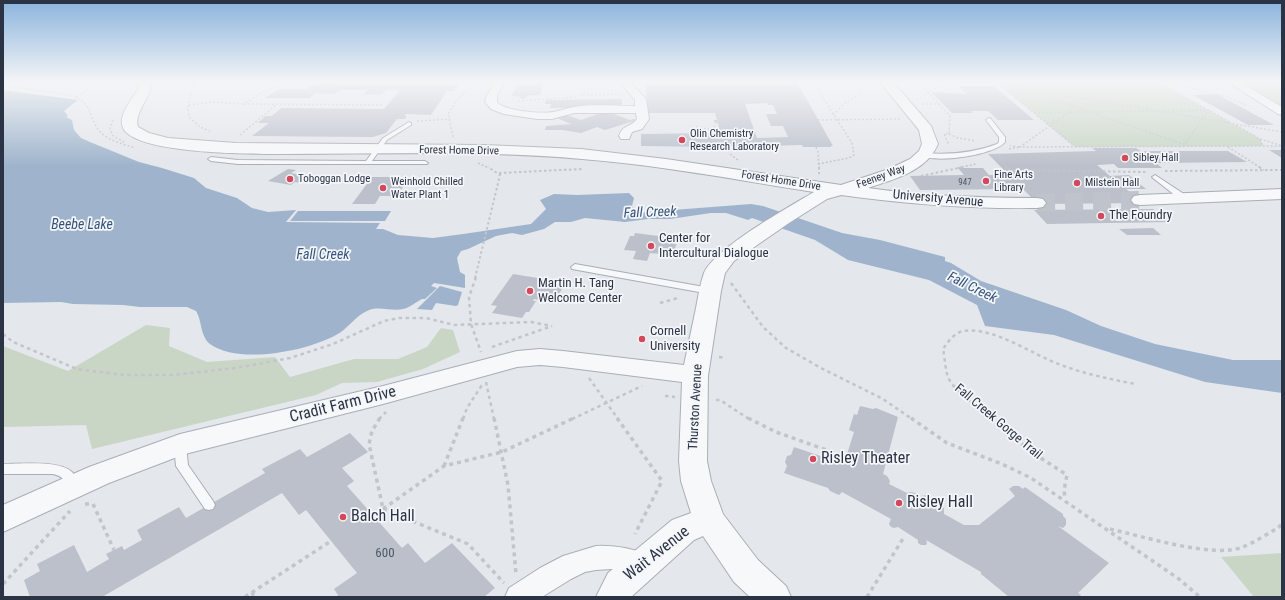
<!DOCTYPE html>
<style>
body{margin:0}
#map{position:relative;width:1285px;height:600px;overflow:hidden;background:#e4e7ec;font-family:"Roboto Condensed",sans-serif}
canvas{display:block}
.frame{position:absolute;inset:0;border:4px solid #2b3445;pointer-events:none}
</style>
<div id="map">
<canvas width="1285" height="600"></canvas>
<div class="frame"></div>
</div>
<script>
const ctx = document.querySelector('canvas').getContext('2d');
ctx.lineJoin = 'round';
function paint(path, color) {
  ctx.fillStyle = color;
  ctx.fill(path, 'evenodd');
}
function stroke(path, color, width, dash) {
  ctx.strokeStyle = color;
  ctx.lineWidth = width;
  ctx.lineCap = dash ? 'butt' : 'round';
  ctx.setLineDash(dash || []);
  ctx.stroke(path);
}
function drawText(font, color, halo, rows, align = 'center') {
  ctx.font = font + ' "Roboto Condensed",sans-serif';
  ctx.lineWidth = 3.5;
  ctx.setLineDash([]);
  ctx.textBaseline = 'middle';
  ctx.strokeStyle = halo;
  ctx.fillStyle = color;
  for (const [text, x, y, turn = 0] of rows) {
    ctx.save();
    ctx.translate(x, y);
    ctx.rotate((+turn || 0) * Math.PI / 180);
    ctx.textAlign = isNaN(turn) ? turn : align;
    if (halo) ctx.strokeText(text, 0, 0);
    ctx.fillText(text, 0, 0);
    ctx.restore();
  }
}
const green = new Path2D(`
 M996,82H1158L1260,139L1263,146L1075,147Z
 M1238,82H1282V109Z
 M146,325L170,328L169,346L207,362L275,357L290,377L354,359H398L427,347L441,328L453,330L460,352L423,369L377,382L342,383L316,395L92,449L86,425L3,427V346L68,371Z
 M1282,553V597H1254L1221,557Z`);
const water = new Path2D(`
 M3,90L78,100L64,111L68,116L66,117L72,120L74,130L81,138L90,142L139,162L162,168L194,178L206,188L237,198L252,208L268,212L296,210L286,222L380,223L376,229H383L398,235L410,236L433,238L463,234L531,224L546,209L540,200L554,194L577,195L629,193L634,198L632,206L634,213L751,204L763,206L842,233L880,240L945,257V261L951,263L981,281L1066,310L1101,326L1155,344L1233,360H1282V393L1205,382L1054,335L985,326L977,305L929,280L848,260L815,240L752,218L748,220L726,213H711L670,219H648L625,222L585,218L571,222H555L544,229L522,235L512,233L496,236L468,249L461,251L457,258L460,272L465,275V288L434,283L431,286L437,288L425,299H422C416,302 409,308 403,309C392,312 378,305 367,311C355,316 348,329 336,335C307,351 239,365 210,344C200,336 202,320 196,311L187,307H140L123,305L73,304L61,302L3,303Z
 M298,211H391L385,221H290Z
 M440,286L462,292L458,305L456,306L436,303L432,310L417,309Z`);
const building = new Path2D(`
 M316,82L422,83L423,82H461L454,91H447L431,115L406,114L404,116H407L405,119H397L386,133L373,137L252,136L269,123H258L265,116H272L281,108L384,109L400,90H386L382,94L363,95L367,90H342L333,94L315,93L310,98H265L279,89H307Z
 M518,82H544L540,95H530L523,99H521V97L512,96Z
 M645,82H796L804,95H803L805,96L833,146H831V147H803L802,145L720,147L641,146V134L720,133L718,123L714,122V120H717L715,113H648ZM767,103L768,105H773L777,114H766L771,126H783L788,137L757,138L745,104Z
 M959,86H994L1034,120H998L988,111H971L973,113H952L931,92L967,94Z
 M1217,94L1274,125H1248L1193,95Z
 M622,99V107L550,108L551,104H545L546,100Z
 M606,111L630,120L620,124L633,119L637,120L605,130L597,127L581,133L562,130H545L546,126L571,124L557,118L567,115L581,120Z
 M1092,148H1136L1141,151H1228L1247,162L1156,163L1162,168H1118L1114,164L1097,165L1110,176L1129,175L1146,189H1126L1144,203L1038,204L1023,189L920,190L910,176L964,175L958,168H983L989,175H1009L988,154L1096,151Z
 M1269,150H1282V158Z
 M288,169L296,170L291,173L312,177L301,183L295,182L291,185L268,181Z
 M372,177H392L390,179H408L397,196H380L375,204H352Z
 M1153,209L1170,222L1047,224L1034,210Z
 M1153,228L1161,235H1127L1119,229Z
 M635,233L666,237L664,241L677,242L673,255L650,253L647,261L633,259L636,251L624,250L630,236H634Z
 M513,274L544,279L543,281L565,284L554,302L534,299L533,301H536L529,312H526L522,318L492,313L497,306L491,305Z
 M860,406L873,409L876,408L898,417L883,474L887,476L890,481L889,484L907,493L912,492L917,494L920,500L921,496L927,495L935,500L937,505L935,506L939,505L944,508V514L964,525H979L1015,496L1009,489L1013,486H1019L1023,489L1025,487L1063,514V516L1066,519V525L1063,528L1058,526L1109,563L1078,593L1081,595L1079,597H1009L981,574V572L926,540L927,543L926,545H921L918,543V540L898,527L894,528L891,527L889,524L891,519L842,492L839,495L830,491L828,488L784,473L787,466L785,462L787,456L791,455L794,447L844,464L854,432L849,430L854,414L857,415Z
 M350,433L368,452L342,468L354,481L347,486L402,548L408,543L425,563L452,543L495,588L484,597H336L338,595L334,589L357,573L306,510L299,515L282,493L102,597H30L24,580L40,571L37,564L74,545L87,572L109,559L106,554L122,546L124,550L142,540L137,530L179,507L186,518L265,473L262,469L300,449L307,457Z`);
const tertiaryTunnel = new Path2D(`
 M1037,203L1140,200`);
const pathFar3 = new Path2D(`
 M194,82L188,107L189,117L200,127L212,132
 M291,82L263,92L244,104L384,105
 M813,82L852,143L854,155L849,158L818,164
 M919,82L928,92L942,86L943,82
 M962,82L956,84L966,94
 M988,82L1282,132
 M1083,82L1069,112L1020,147L1282,146
 M1124,82L1188,100
 M1158,82L1230,122
 M1164,82L1228,97L1247,106
 M1275,82L1282,83
 M1000,85L1074,146
 M3,86C17,88 73,93 81,100C90,107 91,117 96,126C103,140 121,143 135,148
 M1024,89L1087,111
 M1008,91L1023,82
 M928,92L950,116L949,134H944L949,145
 M583,95L620,94
 M76,97L99,82
 M518,101L576,97L588,91L589,82
 M922,104H939
 M189,105L214,102L244,104
 M1164,111L1209,110L1185,144
 M1034,113L1149,111
 M1092,113L1186,145
 M833,115L843,105L859,94L863,82
 M113,120L110,128L112,135L124,142
 M818,120L901,119
 M417,121L450,119
 M1236,125L1260,139L1263,146
 M696,127L713,130L716,122
 M949,134L958,138L976,141
 M240,135L276,105
 M453,137L448,114L456,101L477,82
 M1260,139L1280,145
 M726,147L732,156L740,161
 M816,147L818,152L819,168
 M1228,147L1261,168
 M1009,149L1020,147L1010,146
 M999,155L1007,168
 M478,163L489,168
 M958,168L976,164`);
const pathFar2 = new Path2D(`
 M819,167V174
 M1006,167L1027,190
 M1259,167L1264,170
 M1008,170L1148,172
 M1165,171L1282,170
 M499,173L582,169
 M921,176L963,167
 M475,278L500,175L488,167`);
const pathFar1 = new Path2D(`
 M476,277L469,297L471,324L481,352
 M731,283L763,327L786,348L821,368L883,399L912,419
 M660,303L678,298
 M3,334L13,342L77,369L124,375H173L236,368L290,358L333,344L384,321L399,318H426L454,325L531,322L552,326
 M492,347L552,326
 M719,357L726,358
 M589,378L618,419
 M486,382L494,419
 M665,396L675,397
 M716,400H720L749,419
 M379,419L386,412
 M463,419L467,408L482,385
 M572,419L642,386
 M992,419C981,410 952,389 948,377C945,369 945,358 943,349C948,342 954,333 963,331C993,326 1033,355 1061,365C1085,374 1110,379 1135,384`);
const path = new Path2D(`
 M380,418L372,431L369,444L383,509
 M494,418L508,485L516,574
 M617,418L662,481L635,534
 M748,418L776,432L846,457
 M911,418L947,443L1002,464L1031,478L1179,579L1200,597
 M991,418L1033,453L1067,475L1064,490L1065,499
 M444,466L463,418
 M85,504H93L114,550
 M383,509L444,466L502,452L574,418
 M383,509L468,544L504,583
 M1110,529C1142,536 1214,559 1243,547C1255,542 1267,534 1278,528L1282,524
 M3,584L70,511
 M252,592L254,597
 M245,597L331,541
 M867,597L904,537`);
const service = new Path2D(`
 M989,118L991,119L1005,137V142C995,155 934,164 921,155L924,153C950,155 973,153 997,144L999,142V137L986,120Z
 M409,122L411,123V125L387,140L372,161H425L428,163L427,164H238L211,161L208,159L211,157L238,160L366,161L383,138Z
 M1155,175L1187,196V200H1181L1153,178L1152,177Z
 M575,264L710,288L714,291L710,294L572,269L571,267Z
 M180,441L184,442L186,445L188,465L213,501L215,505L213,509L209,510L205,509L176,466L174,445L176,442Z
 M3,464C20,464 60,460 72,472C76,476 78,481 80,486L78,489L74,491L70,489C65,481 63,476 53,474H3Z`);
const minor = new Path2D(`
 M495,82H505L497,95V102C504,111 541,114 553,112C560,111 567,108 574,107C593,104 615,106 635,106V100L620,82H630L646,99L649,119L642,129L632,132L629,139H621L619,136C623,124 630,128 637,119L636,113H574L552,119H537L504,114L491,109L485,102L487,95Z
 M1228,82H1240L1282,107V115L1278,114Z
 M596,546C615,545 634,549 652,556L656,564L652,572L642,576L612,569L596,570L585,572L571,579L542,597H505L509,588L540,568L563,556Z`);
const tertiary = new Path2D(`
 M135,82H149C157,92 133,110 138,127L149,133L168,138L236,143L484,145L581,149L666,159L841,185L889,169L910,159L919,151L922,144L919,130L880,82H893L931,126L938,144C926,172 894,179 868,188C924,196 980,198 1037,198L1043,199L1046,203L1043,207L1037,208C971,209 906,204 841,195L827,199L789,223L734,261L725,273L721,291L708,376L707,461L711,481L723,514L758,560L786,586L791,597H750L734,582L703,536L694,540L631,597H596L608,573L672,520L691,513L681,481L679,461L682,382L563,367L540,365L517,367L383,404L185,454L109,483L3,532V505L89,467L180,434L383,386L517,351L540,349L563,351L684,365C688,346 692,327 696,308C698,297 700,284 704,273C715,248 789,207 814,192C737,180 660,165 582,159C483,150 383,154 284,154C250,154 151,154 127,133C113,121 131,100 138,90L139,86Z
 M1282,189V199L1140,205L1134,204L1131,200L1134,196L1140,195Z`);
const markers = [
 [682,140,4,"#d1495b"],
 [1125,158,4,"#d1495b"],
 [290,179,4,"#d1495b"],
 [986,181,4,"#d1495b"],
 [1077,183,4,"#d1495b"],
 [383,188,4,"#d1495b"],
 [1101,216,4,"#d1495b"],
 [651,246,4,"#d1495b"],
 [530,291,4,"#d1495b"],
 [642,339,4,"#d1495b"],
 [813,459,4,"#d1495b"],
 [899,503,4,"#d1495b"],
 [343,517,4,"#d1495b"]
];
const farNumbernames = [
 ["947",965,183]
];
const farPoinames = [
 ["Olin Chemistry",690,134],
 ["Research Laboratory",690,147],
 ["Sibley Hall",1133,158],
 ["Fine Arts",994,175],
 ["Library",994,188],
 ["Toboggan Lodge",298,179],
 ["Weinhold Chilled",391,182],
 ["Water Plant 1",391,195],
 ["Milstein Hall",1085,183]
];
const farStreetnames = [
 ["Forest Home Drive",459,151,1],
 ["Feeney Way",881,177,-20],
 ["Forest Home Drive",781,181,9]
];
const streetNames = [
 ["University Avenue",938,199,5],
 ["Thurston Avenue",696,407,-87],
 ["Fall Creek Gorge Trail",998,422,40]
];
const poiNames = [
 ["The Foundry",1109,216],
 ["Center for",659,239],
 ["Intercultural Dialogue",659,254],
 ["Martin H. Tang",538,284],
 ["Welcome Center",538,299],
 ["Cornell",650,332],
 ["University",650,347]
];
const nearNumbernames = [
 ["600",385,554]
];
const waterNames = [
 ["Fall Creek",650,213,-2],
 ["Beebe Lake",82,225],
 ["Fall Creek",323,255],
 ["Fall Creek",972,288,26]
];
const nearStreetnames = [
 ["Cradit Farm Drive",343,405,-14],
 ["Wait Avenue",657,554,-38]
];
const nearPoinames = [
 ["Risley Theater",821,459],
 ["Risley Hall",907,503],
 ["Balch Hall",351,517]
];
paint(green, '#c9d6c5');
paint(water, '#9fb4cc');
paint(building, '#bbc0ca');
stroke(tertiaryTunnel, '#bfc3cb', 18, [18, 10]);
stroke(service, '#a9aeb7', 2);
stroke(minor, '#a9aeb7', 2);
stroke(tertiary, '#a9aeb7', 2);
stroke(pathFar3, '#c2c5cb', 1.5, [2, 2]);
stroke(pathFar2, '#c2c5cb', 2, [2.5, 2.5]);
stroke(pathFar1, '#c2c5cb', 2.5, [3.5, 3.5]);
stroke(path, '#c2c5cb', 3.5, [4, 4]);
paint(service, '#f7f8fa');
paint(minor, '#f7f8fa');
paint(tertiary, '#f7f8fa');
const sky = ctx.createLinearGradient(0, 0, 0, 166);
sky.addColorStop(0, '#8bb4dd');
sky.addColorStop(0.49, '#f3f4f6');
sky.addColorStop(1, '#f3f4f600');
ctx.fillStyle = sky;
ctx.fillRect(0, 0, 1285, 166);
for (const [x, y, r, color] of markers) {
  const dot = new Path2D();
  dot.arc(x, y, r, 0, 2 * Math.PI);
  ctx.fillStyle = color;
  ctx.fill(dot);
  stroke(dot, '#f4f6f9', 1.5);
}
drawText('9px', '#4f5766', null, farNumbernames);
drawText('11px', '#2b3445', '#f4f6f9', farPoinames, 'left');
drawText('11px', '#2b3445', '#f4f6f9', farStreetnames);
drawText('13px', '#2b3445', '#f4f6f9', streetNames);
drawText('13px', '#2b3445', '#f4f6f9', poiNames, 'left');
drawText('13px', '#4f5766', null, nearNumbernames);
drawText('italic 14px', '#34527a', '#f4f6f9', waterNames);
drawText('16px', '#2b3445', '#f4f6f9', nearStreetnames);
drawText('16px', '#2b3445', '#f4f6f9', nearPoinames, 'left');
</script>
